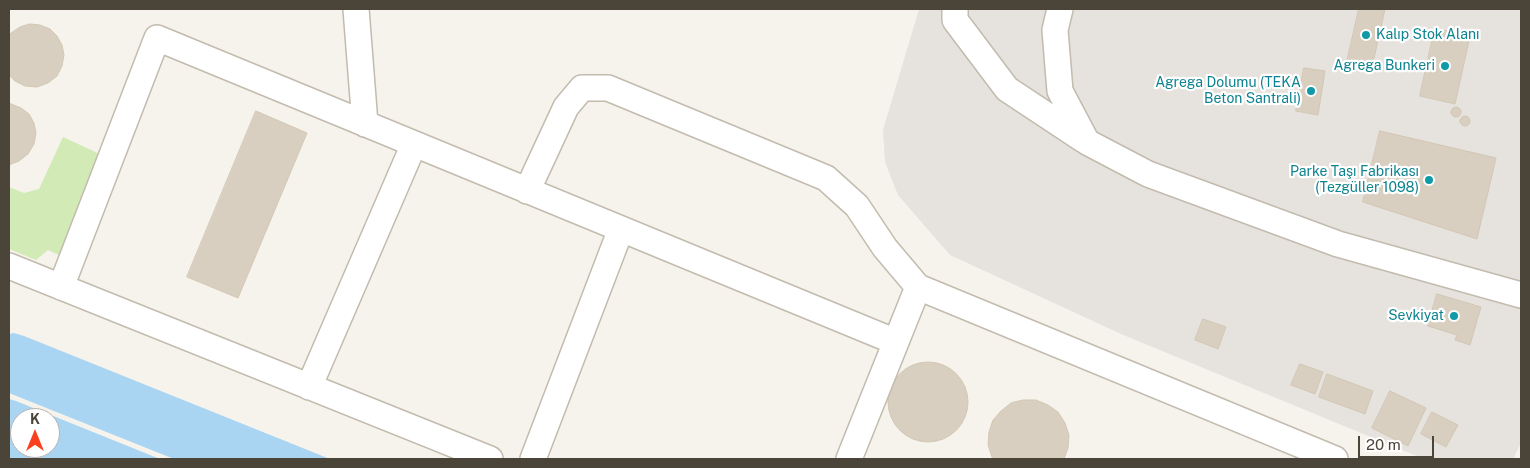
<!DOCTYPE html>
<meta charset="utf-8">
<style>
body{margin:0}
#map{position:relative;width:1530px;height:468px;overflow:hidden;background:#f6f3ec;font-family:"Public Sans",sans-serif}
canvas{display:block}
.frame{position:absolute;inset:0;border:10px solid #4b4439;pointer-events:none}
.north{position:absolute;left:10px;top:408px;width:50px;height:50px;box-sizing:border-box;background:#fff;border:1px solid #b7b4b0;border-radius:50%;rotate:0deg;font-size:14px;font-weight:700;line-height:20px;text-align:center;color:#4b4439}
.north::after{content:'';display:block;margin:auto;width:18px;height:22px;background:#fc3f1d;clip-path:polygon(50% 0,100% 100%,50% 72%,0 100%)}
.scale{position:absolute;left:1358px;top:436px;width:76px;height:22px;box-sizing:border-box;border:2px solid #4b4439;border-top:0;padding-left:6px;font-size:15px;line-height:18px;white-space:nowrap;color:#4b4439;-webkit-text-stroke:4px #fff;paint-order:stroke}
</style>
<div id="map">
<canvas width="1530" height="468"></canvas>
<div class="frame"></div>
<div class="north">K</div>
<div class="scale">20 m</div>
</div>
<script>
const ctx = document.querySelector('canvas').getContext('2d');
ctx.lineJoin = 'round';
function paint(path, color) {
  ctx.fillStyle = color;
  ctx.fill(path, 'evenodd');
}
function stroke(path, color, width, dash) {
  ctx.strokeStyle = color;
  ctx.lineWidth = width;
  ctx.lineCap = dash ? 'butt' : 'round';
  ctx.setLineDash(dash || []);
  ctx.stroke(path);
}
function drawText(font, color, halo, rows, align = 'center') {
  ctx.font = font + ' "Public Sans",sans-serif';
  ctx.lineWidth = 4.5;
  ctx.setLineDash([]);
  ctx.textBaseline = 'middle';
  ctx.strokeStyle = halo;
  ctx.fillStyle = color;
  for (const [text, x, y, turn = 0] of rows) {
    ctx.save();
    ctx.translate(x, y);
    ctx.rotate((+turn || 0) * Math.PI / 180);
    ctx.textAlign = isNaN(turn) ? turn : align;
    if (halo) ctx.strokeText(text, 0, 0);
    ctx.fillText(text, 0, 0);
    ctx.restore();
  }
}
const industrial = new Path2D(`
 M919,9H1521V443L1513,459H1424L1121,334L950,255L898,195L885,162L883,130Z`);
const green = new Path2D(`
 M63,137L102,155L61,256L48,250L36,260L9,249V187L24,193L39,189Z`);
const water = new Path2D(`
 M14,333L24,336L330,459H174L9,393V334Z
 M9,399L16,401L160,459H9ZM20,418H50V448H20Z`);
const building = new Path2D(`
 M1359,9H1385L1372,67L1347,62Z
 M30,24L40,25L50,29L57,36L62,45L64,55L62,66L57,76L48,83L37,87L25,86L15,81L9,75V36L11,33L20,27Z
 M1435,28L1470,36L1455,104L1420,96Z
 M1304,68L1325,71L1318,115L1296,111Z
 M9,103L21,108L29,114L34,123L36,133L34,144L28,154L19,161L9,165Z
 M1451 112a5 5 0 1 1 10 0a5 5 0 1 1-10 0Z
 M256,111L307,133L238,298L187,277Z
 M1460 121a5 5 0 1 1 10 0a5 5 0 1 1-10 0Z
 M1380,131L1496,158L1477,239L1363,202Z
 M1437,294L1481,307L1470,345L1455,340L1457,335L1428,326Z
 M1203,319L1226,327L1218,349L1195,340Z
 M888 402a40 40 0 1 1 80 0a40 40 0 1 1-80 0Z
 M1300,364L1323,372L1315,394L1291,385Z
 M1327,374L1373,391L1365,414L1319,397Z
 M1390,391L1426,408L1408,446L1372,428Z
 M1023,400H1036L1048,405L1058,412L1065,423L1069,435L1068,448L1064,459H993L992,457L988,445L989,432L993,420L1001,411L1011,403Z
 M1432,412L1458,425L1446,447L1421,434Z`);
const minor = new Path2D(`
 M356,9L365,124
 M955,9V20L1007,89L1084,140
 M1060,9L1055,30L1060,91L1087,142L1148,174L1338,244L1521,295
 M527,191L566,107L582,88H608L826,178L857,206L885,248L918,287
 M9,266L490,459
 M61,287L157,38L896,342
 M309,387L414,144
 M533,459L621,229
 M849,459L918,287L1335,459`);
const markers = [
 [1366,35,5,"#0f9aa8"],
 [1445,66,5,"#0f9aa8"],
 [1311,91,5,"#0f9aa8"],
 [1429,180,5,"#0f9aa8"],
 [1454,316,5,"#0f9aa8"]
];
const cultureNames = [
 ["Kalıp Stok Alanı",1376,35,"left"],
 ["Agrega Bunkeri",1435,66],
 ["Agrega Dolumu (TEKA",1301,83],
 ["Beton Santrali)",1301,99],
 ["Parke Taşı Fabrikası",1419,172],
 ["(Tezgüller 1098)",1419,188],
 ["Sevkiyat",1444,316]
];
paint(industrial, '#e6e2dd');
paint(green, '#d2eab5');
paint(water, '#a9d4f2');
paint(building, '#d8cfc1');
stroke(building, '#d3c7b4', 1);
stroke(minor, '#c2bbae', 28);
stroke(minor, '#fff', 25);
for (const [x, y, r, color] of markers) {
  const dot = new Path2D();
  dot.arc(x, y, r, 0, 2 * Math.PI);
  ctx.fillStyle = color;
  ctx.fill(dot);
  stroke(dot, '#fff', 2);
}
drawText('14px', '#0d838f', '#fff', cultureNames, 'right');
</script>
